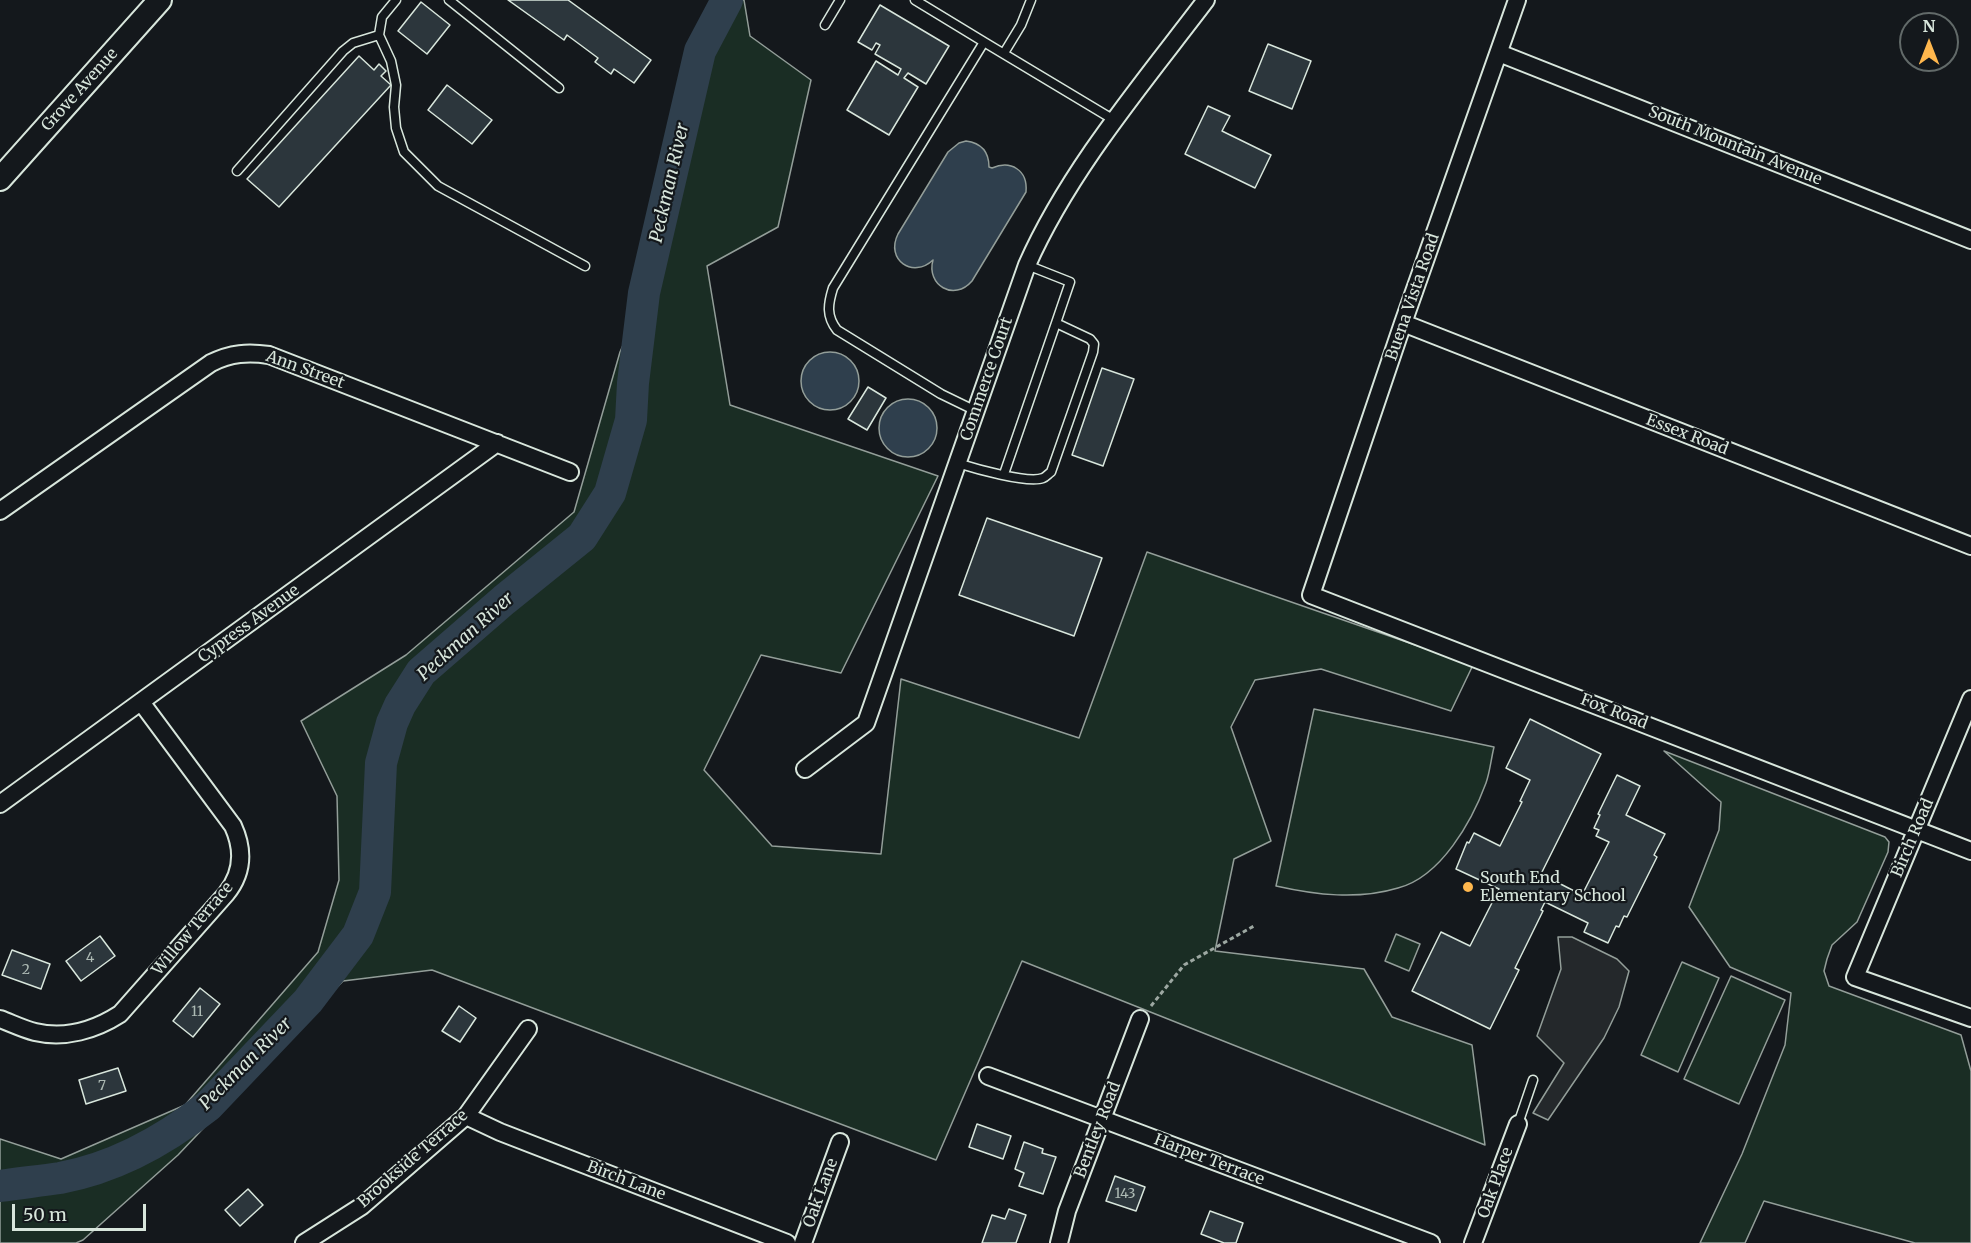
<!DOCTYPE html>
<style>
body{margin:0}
#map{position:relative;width:1971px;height:1243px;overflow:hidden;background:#14181c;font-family:Merriweather,serif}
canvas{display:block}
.north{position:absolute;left:1899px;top:12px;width:60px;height:60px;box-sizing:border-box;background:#14181c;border:2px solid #626a69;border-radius:50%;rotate:0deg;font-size:16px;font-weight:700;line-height:24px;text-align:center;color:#d8e6dc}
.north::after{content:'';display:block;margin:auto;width:21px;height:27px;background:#ffb74d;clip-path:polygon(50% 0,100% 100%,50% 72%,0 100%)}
.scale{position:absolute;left:12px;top:1204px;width:134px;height:27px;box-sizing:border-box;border:3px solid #d8e6dc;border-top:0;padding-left:8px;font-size:18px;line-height:21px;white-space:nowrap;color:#d8e6dc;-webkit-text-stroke:4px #14181c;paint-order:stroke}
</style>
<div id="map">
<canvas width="1971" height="1243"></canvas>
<div class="north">N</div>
<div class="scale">50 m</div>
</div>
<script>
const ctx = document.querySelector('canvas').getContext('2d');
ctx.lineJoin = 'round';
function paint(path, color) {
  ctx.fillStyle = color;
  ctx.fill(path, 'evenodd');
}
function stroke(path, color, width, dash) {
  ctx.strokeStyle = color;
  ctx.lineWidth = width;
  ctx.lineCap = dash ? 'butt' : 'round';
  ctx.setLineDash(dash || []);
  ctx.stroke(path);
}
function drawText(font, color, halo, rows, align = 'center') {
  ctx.font = font + ' Merriweather,serif';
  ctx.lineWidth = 4.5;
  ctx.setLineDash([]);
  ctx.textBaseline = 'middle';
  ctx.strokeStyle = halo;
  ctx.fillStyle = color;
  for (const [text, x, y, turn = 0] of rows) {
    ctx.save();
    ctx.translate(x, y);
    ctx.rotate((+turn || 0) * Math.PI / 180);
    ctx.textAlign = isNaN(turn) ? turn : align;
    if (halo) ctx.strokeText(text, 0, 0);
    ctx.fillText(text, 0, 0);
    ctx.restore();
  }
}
const green = new Path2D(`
 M712,0H744L750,36L811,80L778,227L707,266L730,405L938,476L841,673L761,655L704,770L772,846L881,854L901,679L1079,738L1147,552L1473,665L1451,711L1321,669L1255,680L1231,727L1271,841L1234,859L1215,951L1364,969L1392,1017L1472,1045L1485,1145L1022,961L936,1160L432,970L343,981L178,1155L83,1240L76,1243H0V1139L61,1159L185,1105L318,952L339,880L337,796L301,721L406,655L574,512L620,352L632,325L694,33Z
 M1314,709L1494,747C1491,759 1490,772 1486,783C1472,821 1441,877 1398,888C1358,900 1316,895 1276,886Z
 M1664,751L1885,837L1889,842L1888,852L1857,922L1832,945L1827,959L1824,971L1829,986L1961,1035L1971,1071V1243H1915L1764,1201L1745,1243H1700L1742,1154L1785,1045L1791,993L1730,967L1689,907L1719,830L1721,802Z
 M1396,934L1420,944L1409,971L1385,961Z
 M1682,962L1719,978L1678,1072L1641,1055Z
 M1731,976L1785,1000L1739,1104L1684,1079Z`);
const parking = new Path2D(`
 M1558,937H1572L1617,959L1629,971L1619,1007L1604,1038L1548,1120L1533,1113L1564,1063L1537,1036L1561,969Z`);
const water = new Path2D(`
 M966,141C981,143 989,152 989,167L992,168C1011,160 1028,170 1026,192L972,281C954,302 926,285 933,260C913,279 885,260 898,234L948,152L959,143Z
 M801 381a29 29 0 1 1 58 0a29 29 0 1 1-58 0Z
 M879 428a29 29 0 1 1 58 0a29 29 0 1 1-58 0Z`);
const river = new Path2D(`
 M0,1186C20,1183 40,1181 60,1178C114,1168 165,1140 208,1106L308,1001L358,935L375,892L381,763L392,723L400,705L421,672L504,600L582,537L610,493L631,420L633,383L644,293L700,51L727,0`);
const building = new Path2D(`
 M508,0H568L651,60L634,83L614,69L611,74L595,62L598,58L567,35L564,40Z
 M421,2L450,25L427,54L398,31Z
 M880,5L949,46L926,84L908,73L904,78L918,87L889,135L847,110L876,61L898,75L901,69L875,54L880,45L876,43L872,50L858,42Z
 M1268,44L1311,61L1292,109L1249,91Z
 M359,56L374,70L379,64L386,71L381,76L391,85L279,207L247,179Z
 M447,85L492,120L472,144L428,110Z
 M1208,106L1230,116L1222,131L1271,155L1255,188L1185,154Z
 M1102,368L1134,379L1103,466L1072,455Z
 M868,387L886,398L867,430L848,419Z
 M987,518L1102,558L1074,636L959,595Z
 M1530,719L1601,754L1541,874L1582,895L1609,842L1596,836L1599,830L1594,828L1600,815L1598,814L1617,775L1640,786L1626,815L1665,834L1654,855L1657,857L1627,917L1624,916L1619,927L1616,926L1608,943L1584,932L1588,923L1545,902L1541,910L1543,911L1515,968L1519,970L1490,1029L1412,991L1441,932L1470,946L1499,889L1456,869L1467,842L1469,843L1474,833L1500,846L1522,802L1520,801L1530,780L1506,768Z
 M100,936L115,956L81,981L66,961Z
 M12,950L50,964L41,989L2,975Z
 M200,988L220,1004L193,1037L173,1021Z
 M459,1006L476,1018L460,1042L442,1031Z
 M118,1068L126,1091L86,1104L79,1080Z
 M977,1124L1011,1136L1003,1159L969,1147Z
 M1024,1142L1043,1149L1042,1153L1056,1157L1043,1194L1019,1186L1024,1173L1015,1169Z
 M1115,1176L1145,1187L1136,1211L1106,1201Z
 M248,1189L263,1205L240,1226L225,1210Z
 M1009,1209L1026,1215L1016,1243H982L992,1215L1005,1219Z
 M1210,1211L1243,1223L1236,1243H1224L1201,1234Z`);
const path = new Path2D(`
 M1151,1006L1184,965L1254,926`);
const lane = new Path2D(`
 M396,0L382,17L379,35L391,61L396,85L394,107L396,128L404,152L438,186L585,266
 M449,0L559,88
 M915,0L984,42
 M825,25L840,0
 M1004,53L1021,25L1031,0
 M237,171L343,51L353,43L379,35
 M976,411L941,394L837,330C826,316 828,304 833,288L984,42L1114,120
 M957,463C973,468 1028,484 1043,478C1046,477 1048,474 1051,472L1093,352L1094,344L1090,339L1056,323L1070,282L1027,265
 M1004,474L1056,323
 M1518,1124L1533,1080`);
const street = new Path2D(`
 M1517,0L1403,323L1311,595L1971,851
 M1499,53L1971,240
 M1403,323L1971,546
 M0,511L211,363C231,353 248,352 269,355L570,472
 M1971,699L1855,977L1971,1018
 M805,769L866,723L1027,265C1069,170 1143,83 1206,0
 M0,804L497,443
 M0,1019C11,1023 23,1029 35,1032C65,1039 95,1030 120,1014L226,894C243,873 244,850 233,826L141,702
 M988,1076L1431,1243
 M466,1116L500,1132L787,1243
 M304,1243L362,1206L466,1116L528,1029
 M803,1243L840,1142
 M1059,1243L1067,1211L1140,1019
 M1473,1243L1518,1124`);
const secondary = new Path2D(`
 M0,179L160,0`);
const markers = [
 [1468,887,6,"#ffb74d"]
];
const numberNames = [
 ["4",90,958],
 ["2",26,970],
 ["11",197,1012],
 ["7",102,1086],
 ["143",1125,1194]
];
const streetNames = [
 ["Grove Avenue",80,90,-48],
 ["South Mountain Avenue",1735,146,22],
 ["Buena Vista Road",1413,297,-71],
 ["Ann Street",305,370,20],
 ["Commerce Court",987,379,-71],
 ["Essex Road",1687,435,21],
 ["Cypress Avenue",249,624,-36],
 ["Fox Road",1614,712,21],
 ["Birch Road",1913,838,-67],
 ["Willow Terrace",193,929,-50],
 ["Bentley Road",1098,1130,-69],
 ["Brookside Terrace",413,1159,-41],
 ["Harper Terrace",1209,1160,21],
 ["Birch Lane",626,1181,21],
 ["Oak Place",1496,1183,-70],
 ["Oak Lane",821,1193,-70]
];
const poiNames = [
 ["South End",1480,878],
 ["Elementary School",1480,896]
];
const waterNames = [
 ["Peckman River",670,183,-77],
 ["Peckman River",466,637,-42],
 ["Peckman River",246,1064,-45]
];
paint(green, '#1a2d24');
stroke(green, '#939e99', 1.5);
paint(parking, '#24282b');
stroke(parking, '#939e99', 1.5);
paint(water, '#2f3f4d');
stroke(water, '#939e99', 1.5);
stroke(river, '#2f3f4d', 32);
paint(building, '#2c363c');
stroke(building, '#d8e6dc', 1.5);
stroke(lane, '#d8e6dc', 11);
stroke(street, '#d8e6dc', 20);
stroke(secondary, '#d8e6dc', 26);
stroke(path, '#9da8a2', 3, [4.5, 3]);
stroke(lane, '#14181c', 8);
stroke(street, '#14181c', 16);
stroke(secondary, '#14181c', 22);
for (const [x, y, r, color] of markers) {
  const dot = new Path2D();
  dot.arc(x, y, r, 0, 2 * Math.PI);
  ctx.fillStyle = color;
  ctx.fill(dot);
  stroke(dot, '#14181c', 2);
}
drawText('14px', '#adbab4', null, numberNames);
drawText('16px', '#d8e6dc', '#14181c', streetNames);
drawText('16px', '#d8e6dc', '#14181c', poiNames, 'left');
drawText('italic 18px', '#d8e6dc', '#14181c', waterNames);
</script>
